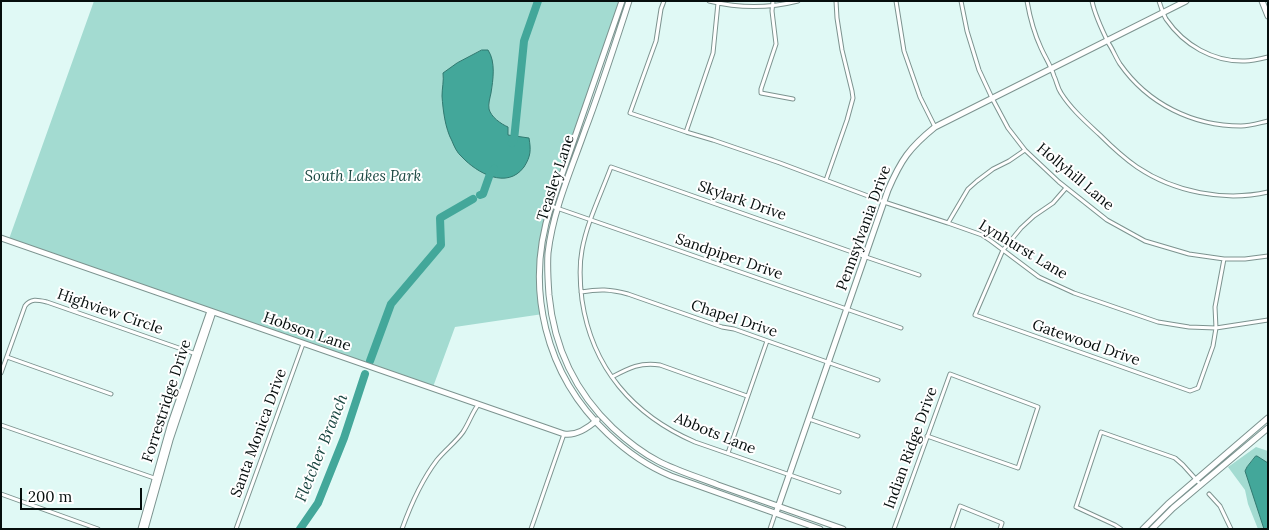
<!DOCTYPE html>
<style>
body{margin:0}
#map{position:relative;width:1269px;height:530px;overflow:hidden;background:#e0f9f5;font-family:Lora,serif}
canvas{display:block}
.frame{position:absolute;inset:0;border:2px solid #060e0d;pointer-events:none}
.scale{position:absolute;left:20px;top:488px;width:122px;height:22px;box-sizing:border-box;border:2px solid #060e0d;border-top:0;padding-left:6px;font-size:15px;line-height:18px;white-space:nowrap;color:#060e0d;-webkit-text-stroke:4px #fff;paint-order:stroke}
</style>
<div id="map">
<canvas width="1269" height="530"></canvas>
<div class="frame"></div>
<div class="scale">200 m</div>
</div>
<script>
const ctx = document.querySelector('canvas').getContext('2d');
ctx.lineJoin = 'round';
function paint(path, color) {
  ctx.fillStyle = color;
  ctx.fill(path, 'evenodd');
}
function stroke(path, color, width, dash) {
  ctx.strokeStyle = color;
  ctx.lineWidth = width;
  ctx.lineCap = dash ? 'butt' : 'round';
  ctx.setLineDash(dash || []);
  ctx.stroke(path);
}
function drawText(font, color, halo, rows, align = 'center') {
  ctx.font = font + ' Lora,serif';
  ctx.lineWidth = 4;
  ctx.setLineDash([]);
  ctx.textBaseline = 'middle';
  ctx.strokeStyle = halo;
  ctx.fillStyle = color;
  for (const [text, x, y, turn = 0] of rows) {
    ctx.save();
    ctx.translate(x, y);
    ctx.rotate((+turn || 0) * Math.PI / 180);
    ctx.textAlign = isNaN(turn) ? turn : align;
    if (halo) ctx.strokeText(text, 0, 0);
    ctx.fillText(text, 0, 0);
    ctx.restore();
  }
}
const green = new Path2D(`
 M94,1H621L551,206L542,245L543,314L455,327L433,387L9,239Z
 M1256,447L1268,451V529H1258L1248,504L1245,490L1228,467Z`);
const water = new Path2D(`
 M482,50H488C496,62 493,80 491,93C490,98 488,104 489,109C491,117 501,124 508,127V135L529,138C531,150 531,156 524,167C507,190 477,173 462,157C457,153 454,146 452,141C445,128 443,110 442,96C442,88 444,81 443,73L457,63Z
 M1256,456H1257L1268,463V529H1264L1245,471L1247,467Z`);
const river = new Path2D(`
 M512,143L514,140L524,41L538,1
 M480,195L483,194L490,174L494,169
 M370,361L391,304L441,245L440,218L473,199
 M300,529L318,503L344,438L365,374`);
const street = new Path2D(`
 M664,1L661,9L656,41L630,113L686,132L713,140L780,163L884,202L948,223L982,235L991,241L1039,277L1074,293L1158,322L1189,327L1216,328L1268,320
 M709,1C738,8 770,8 798,1
 M773,1L772,11L776,44L761,89V93L793,99
 M896,1L904,51L920,97L935,127
 M961,1L967,31L979,70L992,98L1008,128L1025,150L1059,182L1107,220L1145,241L1189,254L1224,259H1245L1268,256
 M1027,1C1030,18 1034,33 1041,48C1045,57 1051,66 1054,76C1057,82 1057,87 1061,93C1071,109 1086,122 1100,135C1111,146 1124,158 1137,167C1174,192 1224,202 1268,192
 M1092,1C1095,16 1102,30 1109,44C1113,50 1116,58 1120,64C1148,104 1193,126 1241,126C1250,126 1259,123 1268,121
 M1159,1C1161,7 1163,14 1166,19C1184,45 1213,62 1245,61C1252,61 1260,59 1268,57
 M686,132L713,53L718,3
 M826,180L847,120L853,98L852,91L842,50L837,18L836,1
 M1066,188L1053,203L1034,216L1021,228L1003,250L975,315L1190,391L1198,388L1213,346L1216,328L1215,307L1224,259
 M551,206L901,328
 M948,223L968,189L977,181L993,169L1009,161L1025,150
 M581,292C599,289 610,289 628,294L722,327L734,329L878,380
 M7,357L111,394
 M1,373L25,306C31,298 38,300 47,302L196,354
 M612,377C629,368 640,362 660,365L747,396
 M809,419L858,436
 M1,425L157,479
 M728,453L767,341
 M839,492L695,442C633,415 592,368 582,300C580,284 579,266 582,250C587,222 601,194 611,167L869,258L919,275
 M1,494L98,529
 M1209,494L1220,506L1231,529
 M236,529L303,344
 M402,529C411,504 421,481 437,460C445,450 456,442 463,432C469,423 472,413 478,405
 M531,529L564,434
 M770,529L775,514
 M894,529L950,374L1038,407L1018,468L927,436
 M952,529L960,506L1002,523L1000,529
 M1121,529L1115,525L1076,507L1101,432L1175,458L1183,465L1201,485`);
const secondary = new Path2D(`
 M622,1L551,206C524,288 545,375 608,434C627,452 647,466 671,476L820,529
 M629,1C615,44 601,88 585,130C571,170 553,210 548,253C547,267 548,281 549,295C554,347 574,391 613,428C627,441 641,452 658,461C677,471 698,477 718,485C760,500 801,514 843,529
 M1262,1L1268,16
 M1,238L564,434C576,436 588,428 597,420
 M776,513L888,190C901,160 909,148 935,127L1186,1
 M141,529L171,423L210,311
 M145,529L170,440L213,312
 M1143,529L1168,504L1268,418
 M1152,529L1173,508L1268,428`);
const parkNames = [
 ["South Lakes Park",363,177]
];
const streetNames = [
 ["Hollyhill Lane",1075,177,40],
 ["Teasley Lane",556,178,-72],
 ["Skylark Drive",742,201,19],
 ["Pennsylvania Drive",864,228,-70],
 ["Lynhurst Lane",1023,250,31],
 ["Sandpiper Drive",729,257,19],
 ["Highview Circle",110,312,19],
 ["Chapel Drive",734,319,18],
 ["Hobson Lane",307,332,19],
 ["Gatewood Drive",1086,343,19],
 ["Forrestridge Drive",167,401,-72],
 ["Santa Monica Drive",259,433,-70],
 ["Abbots Lane",715,434,22],
 ["Indian Ridge Drive",911,448,-70]
];
const waterNames = [
 ["Fletcher Branch",322,448,-68]
];
paint(green, '#a3dbd1');
paint(water, '#43a79a');
stroke(water, '#317970', 1);
stroke(river, '#43a79a', 8);
stroke(street, '#7c938f', 5);
stroke(secondary, '#7c938f', 7);
stroke(street, '#fff', 3);
stroke(secondary, '#fff', 5);
drawText('italic 15px', '#1c4943', '#fff', parkNames);
drawText('15px', '#060e0d', '#fff', streetNames);
drawText('italic 16px', '#18443f', '#fff', waterNames);
</script>
